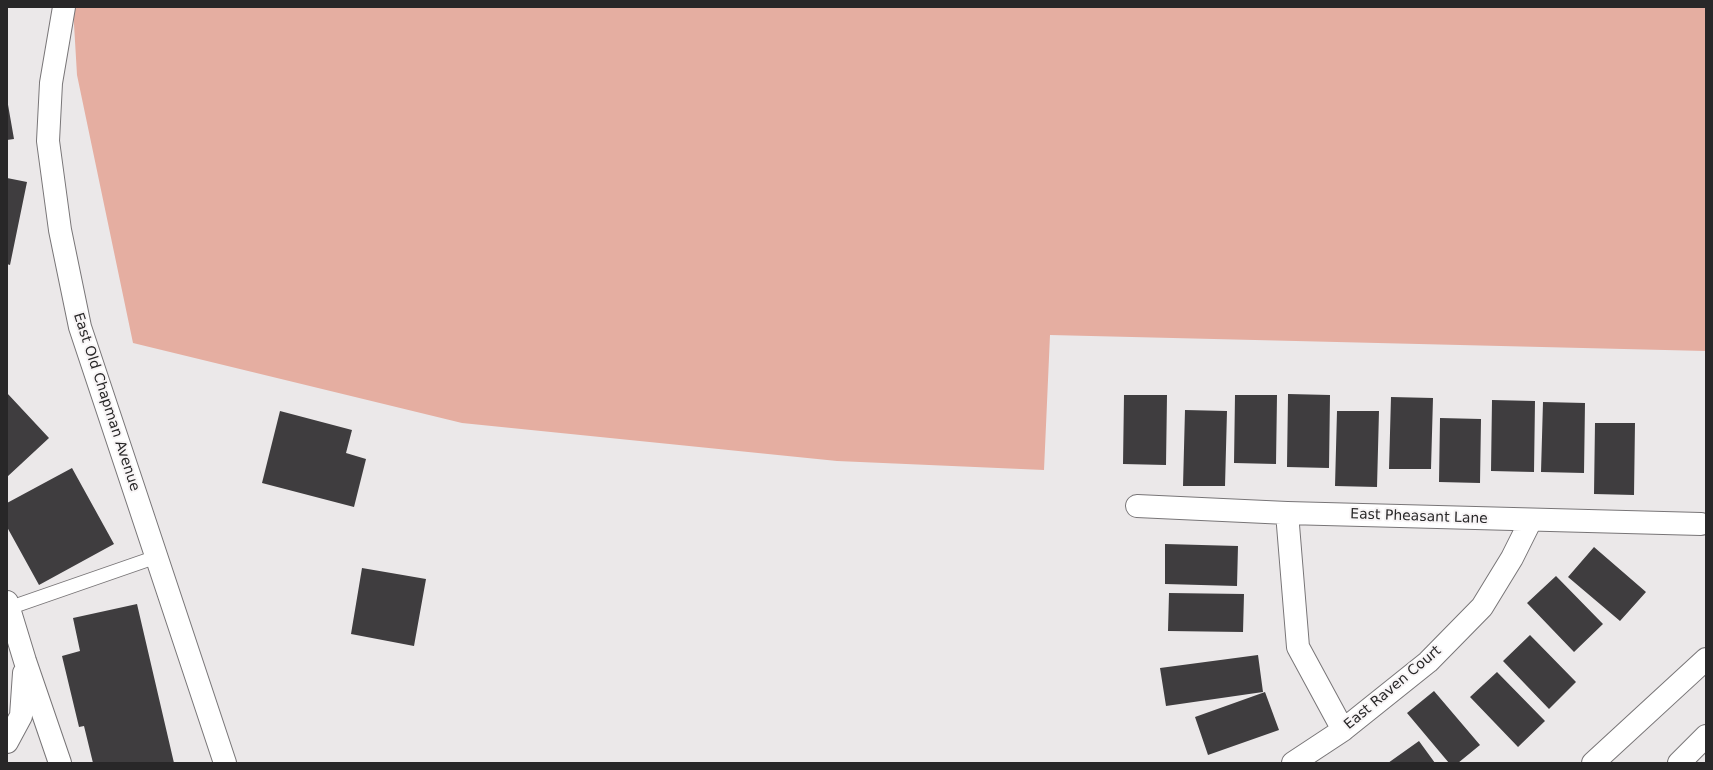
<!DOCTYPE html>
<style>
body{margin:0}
#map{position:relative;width:1713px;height:770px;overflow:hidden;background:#ebe8e9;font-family:"DejaVu Sans",sans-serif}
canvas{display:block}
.frame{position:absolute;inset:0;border:8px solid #282728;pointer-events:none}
</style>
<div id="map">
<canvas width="1713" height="770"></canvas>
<div class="frame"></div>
</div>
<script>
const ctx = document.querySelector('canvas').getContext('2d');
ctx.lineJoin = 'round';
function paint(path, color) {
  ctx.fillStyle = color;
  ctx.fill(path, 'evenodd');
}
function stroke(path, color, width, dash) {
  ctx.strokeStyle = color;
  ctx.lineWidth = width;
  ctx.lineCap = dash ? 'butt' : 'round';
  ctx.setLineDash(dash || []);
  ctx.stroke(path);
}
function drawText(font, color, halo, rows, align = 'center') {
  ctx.font = font + ' "DejaVu Sans",sans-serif';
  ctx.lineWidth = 4;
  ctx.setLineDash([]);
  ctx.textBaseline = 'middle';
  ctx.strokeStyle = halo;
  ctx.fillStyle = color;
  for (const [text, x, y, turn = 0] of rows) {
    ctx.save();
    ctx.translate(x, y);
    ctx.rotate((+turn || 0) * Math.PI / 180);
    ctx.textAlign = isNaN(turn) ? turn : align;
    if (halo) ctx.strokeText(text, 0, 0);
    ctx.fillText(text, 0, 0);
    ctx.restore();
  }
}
const green = new Path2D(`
 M73,7H1706V351L1050,335L1044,470L837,461L462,423L133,343L77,75Z`);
const building = new Path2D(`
 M7,99L14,139L7,140Z
 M7,178L27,182L10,265L7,264Z
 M7,393L49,438L7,477Z
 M1288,394L1330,395L1329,468L1287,467Z
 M1124,395H1167L1166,465L1123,464Z
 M1235,395H1277L1276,464L1234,463Z
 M1391,397L1433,398L1431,469H1389Z
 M1492,400L1535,401L1534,472L1491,471Z
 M1543,402L1585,403L1584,473L1541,472Z
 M1185,410L1227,411L1225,486H1183Z
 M280,411L352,430L346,453L366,459L354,507L262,483Z
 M1337,411H1379L1377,487L1335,486Z
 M1440,418L1481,419L1480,483L1439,482Z
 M1595,423H1635L1634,495L1594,494Z
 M72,468L114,544L39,585L7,527V503Z
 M1165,544L1238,546L1237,586L1165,584Z
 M1594,547L1646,592L1620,621L1568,577Z
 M362,568L426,579L414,646L351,634Z
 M1556,576L1603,624L1574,652L1527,603Z
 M1169,593L1244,594L1243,632L1168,631Z
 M137,604L174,763H93L84,726L79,727L62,656L80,651L73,618Z
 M1530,635L1576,682L1549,709L1503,661Z
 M1258,655L1263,692L1166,706L1160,668Z
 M1497,672L1545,721L1518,747L1470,697Z
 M1434,691L1480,745L1458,763H1449L1407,713Z
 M1265,692L1279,730L1208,755L1195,717Z
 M1419,741L1435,763H1388Z`);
const lane = new Path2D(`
 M9,608L156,557`);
const street = new Path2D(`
 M64,7L51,83L48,141L60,230L80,327L225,763
 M1137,506L1287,513L1701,524
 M1287,513L1298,647L1343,730
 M7,602L25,661L60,763
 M7,742L21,716L24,673
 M1293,763L1343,730L1428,662L1482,607L1512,558L1531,520`);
const secondary = new Path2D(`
 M1593,763L1706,659
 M1679,763L1706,736`);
const streetNames = [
 ["East Old Chapman Avenue",106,402,72],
 ["East Pheasant Lane",1419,517,2],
 ["East Raven Court",1393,688,-40]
];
paint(green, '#e5aea1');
paint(building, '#3f3d3f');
stroke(lane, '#787577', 15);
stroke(street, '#787577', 24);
stroke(secondary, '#787577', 24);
stroke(lane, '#fff', 13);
stroke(street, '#fff', 22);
stroke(secondary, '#fff', 22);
drawText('14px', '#282728', '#f8f5f6', streetNames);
</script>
